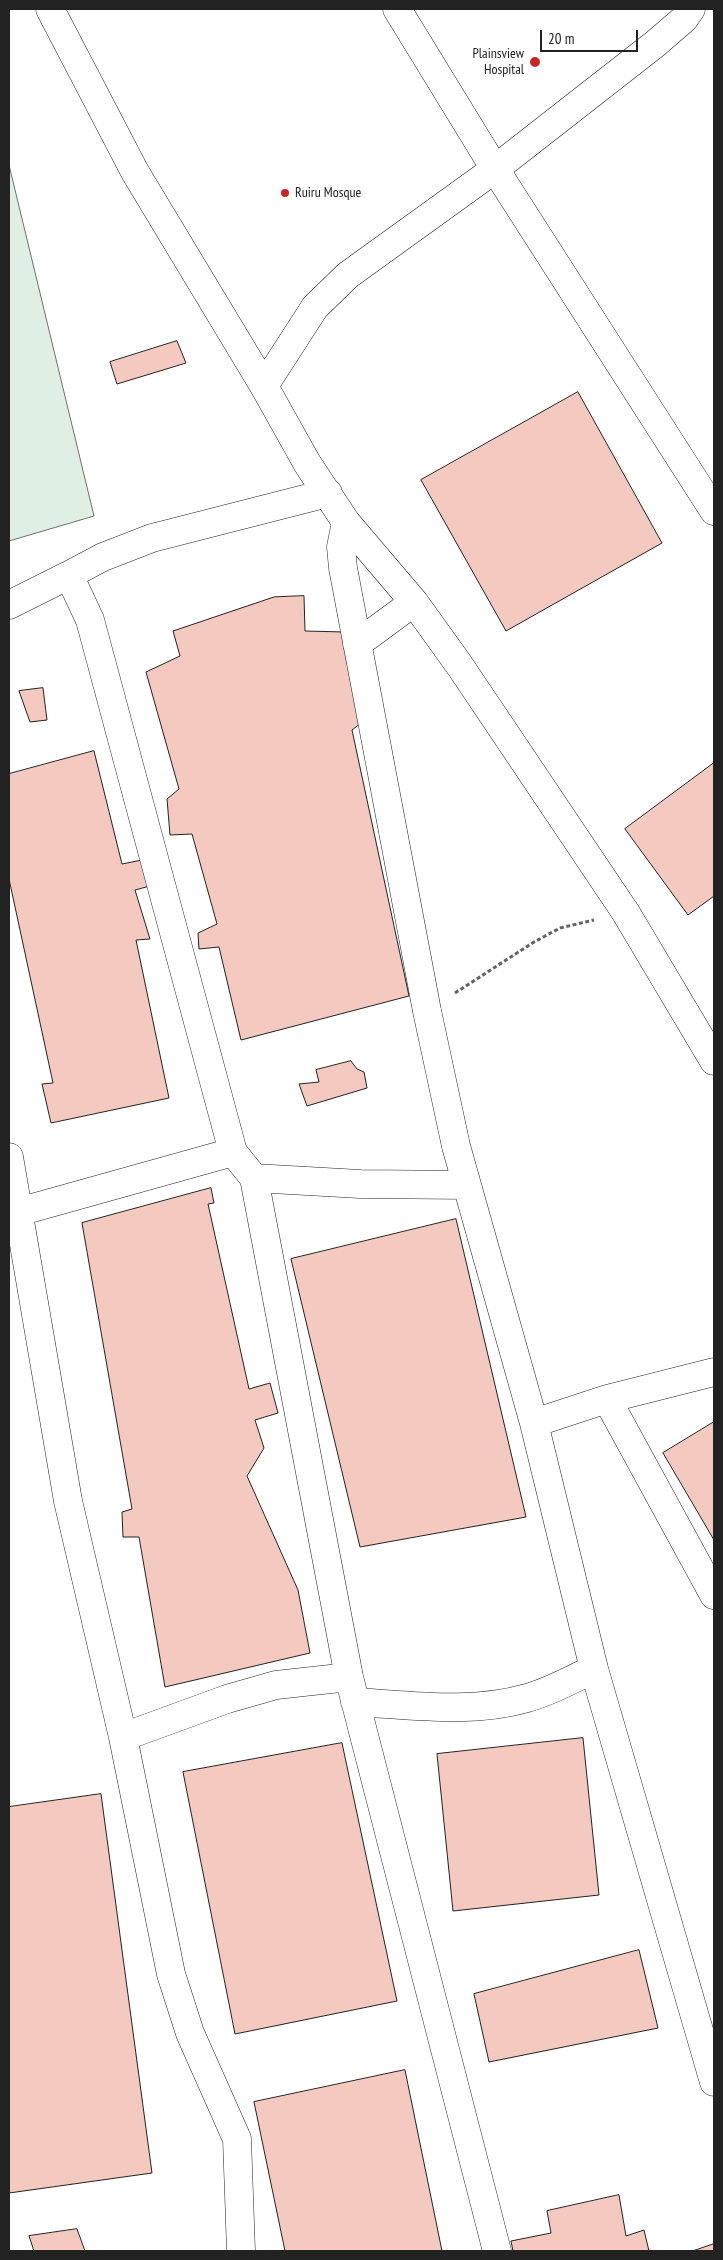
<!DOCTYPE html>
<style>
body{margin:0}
#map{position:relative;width:723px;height:2260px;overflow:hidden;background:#fff;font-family:"PT Sans Narrow",sans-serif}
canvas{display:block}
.frame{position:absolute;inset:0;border:10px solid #222;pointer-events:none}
.scale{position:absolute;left:540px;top:30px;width:98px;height:22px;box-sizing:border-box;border:2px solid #222;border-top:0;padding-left:6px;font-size:15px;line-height:18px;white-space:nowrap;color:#222;-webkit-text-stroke:4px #fff;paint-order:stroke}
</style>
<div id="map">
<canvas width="723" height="2260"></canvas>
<div class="frame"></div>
<div class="scale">20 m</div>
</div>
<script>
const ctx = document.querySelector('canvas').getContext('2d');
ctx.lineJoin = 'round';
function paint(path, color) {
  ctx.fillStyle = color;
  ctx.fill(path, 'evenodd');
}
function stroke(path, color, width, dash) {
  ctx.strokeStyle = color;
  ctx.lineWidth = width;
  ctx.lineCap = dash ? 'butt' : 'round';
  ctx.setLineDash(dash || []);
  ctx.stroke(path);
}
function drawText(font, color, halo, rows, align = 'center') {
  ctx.font = font + ' "PT Sans Narrow",sans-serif';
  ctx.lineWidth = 4;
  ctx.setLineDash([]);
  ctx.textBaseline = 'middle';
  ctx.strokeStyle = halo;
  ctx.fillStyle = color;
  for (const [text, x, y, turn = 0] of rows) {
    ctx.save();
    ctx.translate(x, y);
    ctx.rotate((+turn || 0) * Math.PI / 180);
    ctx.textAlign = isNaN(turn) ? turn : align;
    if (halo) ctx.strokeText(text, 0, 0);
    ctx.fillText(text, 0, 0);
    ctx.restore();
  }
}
const green = new Path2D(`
 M9,165L94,516L9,541Z`);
const building = new Path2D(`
 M177,341L186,363L117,384L110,362Z
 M578,392L662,543L506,631L421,480Z
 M304,596L305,631L345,632L365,720L352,730L409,996L241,1040L219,947L199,949L198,933L217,924L192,834L170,835L167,799L179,789L146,672L180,656L173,631L274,597Z
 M43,688L47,720L30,722L19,691Z
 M94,751L122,864L142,860L150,886L135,890L150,939L136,940L169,1098L51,1123L42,1084L53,1083L9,879V774Z
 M714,763V896L688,915L625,829Z
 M351,1061L357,1069L364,1072L367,1088L307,1106L299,1084L319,1082L316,1070Z
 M211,1188L214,1203L208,1204L249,1389L270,1383L278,1413L255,1420L264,1448L247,1476L298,1590L310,1653L165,1687L139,1537H123L122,1512L132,1509L82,1223Z
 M456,1219L526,1517L360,1547L291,1259Z
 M714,1422V1540L663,1453Z
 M583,1738L599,1895L453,1911L437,1754Z
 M342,1743L397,2001L235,2034L183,1772Z
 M101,1794L152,2173L9,2193V1807Z
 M639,1950L658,2028L489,2062L474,1994Z
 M405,2070L442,2251H285L254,2102Z
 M619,2195L626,2236L644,2230L649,2251H513L511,2241L551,2233L547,2211Z
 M77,2229L85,2251H34L29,2236Z
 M714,2244V2251H693Z`);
const path = new Path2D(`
 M455,993L534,942L560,928L594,920`);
const minor = new Path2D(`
 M50,9L135,172L264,386L307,463L346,522L414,602L460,666L626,913L714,1061
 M397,9L495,169L714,511
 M264,386L315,307L348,275L495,169L655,44L684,19L691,9
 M346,522L341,547L343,568L427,1011L456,1146L534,1423L594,1669L714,2082
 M69,575L103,557L152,538L328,493
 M9,605L69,575L90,620L233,1152L254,1178L349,1677L497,2251
 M357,644L414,602
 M9,1157L68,1501L123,1737L171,1974L190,2033L237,2139L241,2251
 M254,1178L360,1184L467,1185
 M18,1212L233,1152
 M607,1399L714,1372
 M534,1423L607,1399L714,1595
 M355,1702C411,1705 472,1714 527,1698C550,1692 572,1679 594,1669
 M123,1737L227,1699L276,1685L349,1677`);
const markers = [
 [535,62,6,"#c62828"],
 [285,193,5,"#c62828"]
];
const poiNames = [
 ["Plainsview",524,54],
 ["Hospital",524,70],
 ["Ruiru Mosque",295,193,"left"]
];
paint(green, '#e0efe3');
stroke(green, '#6f6f6f', 1);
paint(building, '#f3c9c0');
stroke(building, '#222', 1);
stroke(minor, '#222', 29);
stroke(path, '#646464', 3, [4, 2.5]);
stroke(minor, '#fff', 28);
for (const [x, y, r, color] of markers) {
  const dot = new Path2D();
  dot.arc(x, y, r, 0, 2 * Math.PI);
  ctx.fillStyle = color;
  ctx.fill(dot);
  stroke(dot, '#fff', 2);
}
drawText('14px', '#222', '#fff', poiNames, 'right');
</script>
